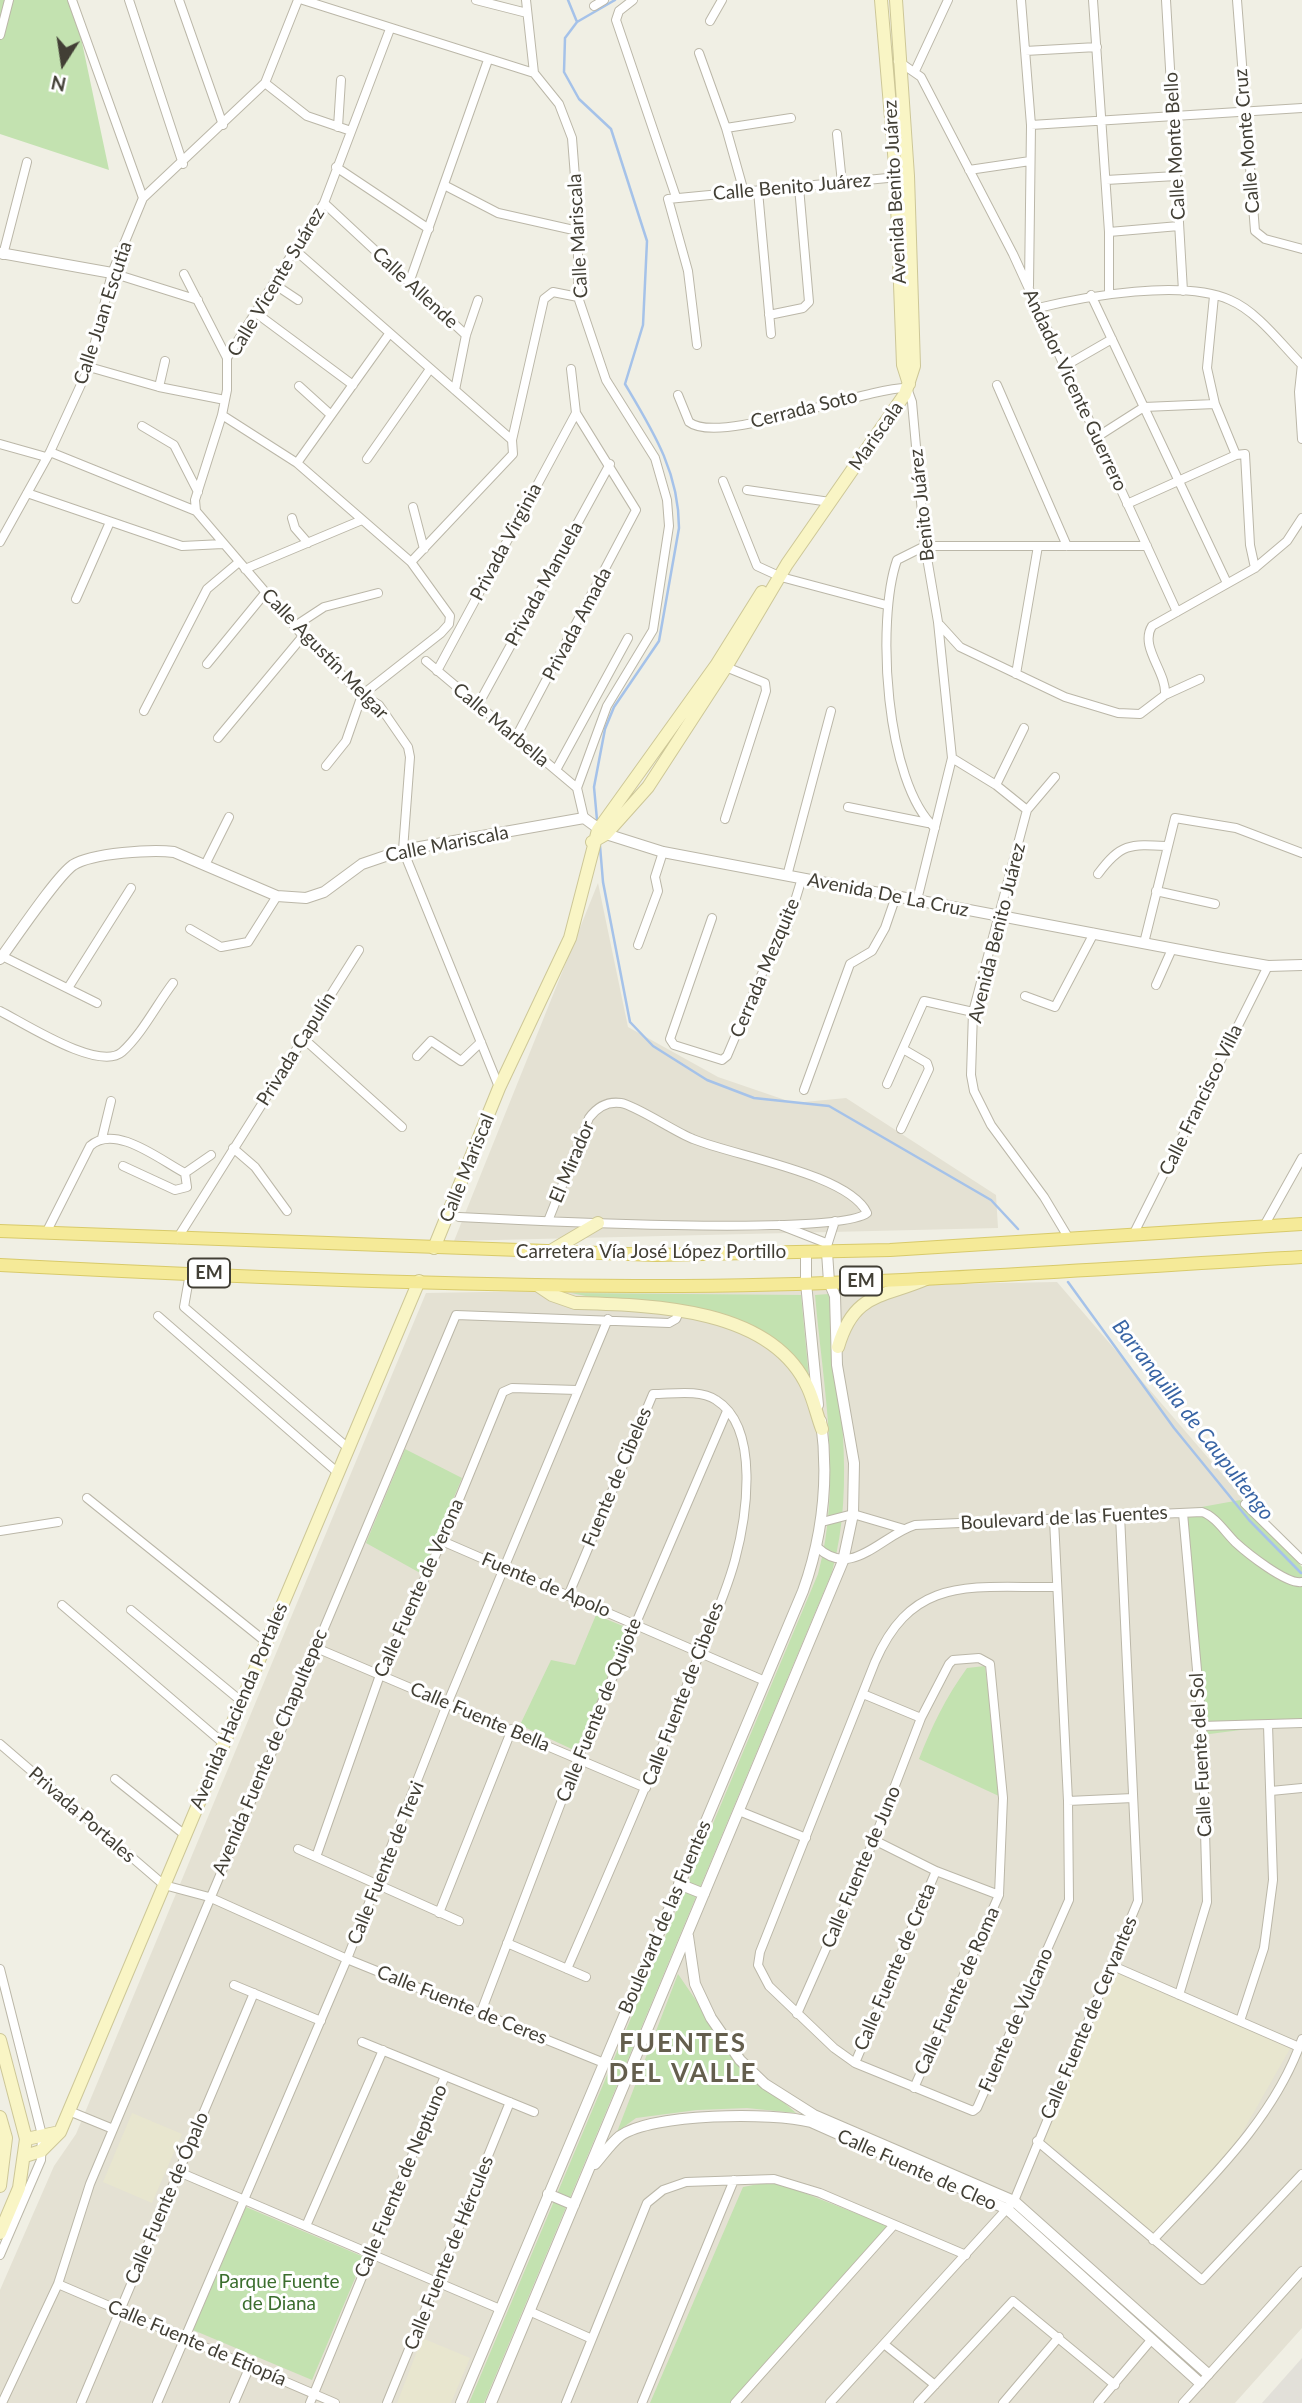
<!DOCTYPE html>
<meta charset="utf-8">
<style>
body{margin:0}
#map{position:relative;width:1302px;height:2403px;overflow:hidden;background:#f0efe4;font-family:Lato,sans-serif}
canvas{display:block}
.north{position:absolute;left:28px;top:28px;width:70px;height:70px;-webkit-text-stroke:5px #fff;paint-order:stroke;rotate:192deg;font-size:19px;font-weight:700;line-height:28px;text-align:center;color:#423f35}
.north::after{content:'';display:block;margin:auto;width:24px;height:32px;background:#423f35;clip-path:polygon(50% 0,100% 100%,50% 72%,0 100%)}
</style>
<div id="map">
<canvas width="1302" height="2403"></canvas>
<div class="north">N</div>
</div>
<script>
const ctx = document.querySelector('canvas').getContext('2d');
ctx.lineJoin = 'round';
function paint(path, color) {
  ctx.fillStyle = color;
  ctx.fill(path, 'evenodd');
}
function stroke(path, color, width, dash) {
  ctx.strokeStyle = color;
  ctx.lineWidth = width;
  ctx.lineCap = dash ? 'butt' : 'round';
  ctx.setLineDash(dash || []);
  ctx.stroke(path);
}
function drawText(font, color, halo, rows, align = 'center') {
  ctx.font = font + ' Lato,sans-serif';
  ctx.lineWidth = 6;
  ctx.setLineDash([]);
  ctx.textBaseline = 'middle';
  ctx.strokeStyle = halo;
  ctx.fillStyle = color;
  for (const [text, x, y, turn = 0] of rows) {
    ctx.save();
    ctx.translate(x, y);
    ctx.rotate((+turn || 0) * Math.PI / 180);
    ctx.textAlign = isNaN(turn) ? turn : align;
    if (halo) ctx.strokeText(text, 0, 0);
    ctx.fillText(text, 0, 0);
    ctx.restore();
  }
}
const residential = new Path2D(`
 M598,883L628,1027L718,1077L794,1103L846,1098L996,1195L998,1228L454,1241Z
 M1057,1282L1302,1567V2328L1235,2403H0V2290L54,2166L76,2134L426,1293Z`);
const industrial = new Path2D(`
 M1302,2358V2403H1262Z`);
const education = new Path2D(`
 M1115,1970L1291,2047L1230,2154L1151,2235L1060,2152L1039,2141Z
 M132,2113L182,2134L152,2203L103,2182Z
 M422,2338L470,2358L451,2403H397Z`);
const green = new Path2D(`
 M0,0H73L109,170L0,134Z
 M571,1293L801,1295L809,1378L756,1331Z
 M829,1294C837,1385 857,1482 832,1572L484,2403H469L818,1574C843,1483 823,1387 815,1295Z
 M405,1449L462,1478L422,1574L366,1543Z
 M1240,1500L1302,1567V1722L1202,1735L1185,1510Z
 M596,1615L628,1628L576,1751L520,1725L551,1660L575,1665Z
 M985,1666L1001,1797L919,1759C932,1726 946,1697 967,1668Z
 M678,1974L738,2062L796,2113L747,2108L697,2110L636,2118L617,2132Z
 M774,2181L888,2226L732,2403H650L743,2187Z
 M246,2207L364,2257L312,2380L193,2330Z`);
const stream = new Path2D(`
 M568,0L577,22
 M597,820L594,787L605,729L614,707L659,641L679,528C679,472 653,431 625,384L643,325L647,241L611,129L579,99L564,72L565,38L577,22L615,0
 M600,846L603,882L630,1022L653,1046L707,1080L754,1098L829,1106L991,1200L1018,1229
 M1068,1282L1174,1428L1249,1520L1301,1573`);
const minor = new Path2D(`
 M72,0L143,198
 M129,0L183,164
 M179,0L223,125
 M303,0L534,73L559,104L572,138L578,216V297L606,380L655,458L667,500L669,526L653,630L607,706L577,788L584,818
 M476,0L527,13
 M526,0L534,73
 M633,0L619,11L616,20L676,197
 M1021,0L1031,125L1029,286
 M1093,0L1109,232V294
 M1166,0L1183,291
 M1237,0L1255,231L1265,239L1302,249
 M594,6L604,0
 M710,21L722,0
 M390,29L324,203L227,358V390L222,415L195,500L196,511L303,636L362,695L379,705L408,747L410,757L403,850L499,1087
 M0,35L9,0
 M1025,51L1097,47
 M699,53L726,128L744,192
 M898,61L921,77L1013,254L1177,612
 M915,71L948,0
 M265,83L307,116L351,131
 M1031,125L1302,108
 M338,127L341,80
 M726,128L791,118
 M837,134L842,183
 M336,167L429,229
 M969,170L1030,161
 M1106,180L1176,176
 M444,185L498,213L578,231
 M758,191L771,334
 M324,203L466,335
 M1109,232L1179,226
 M295,250L512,440L513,454L411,562
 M3,255L27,162
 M112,273L198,300
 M184,274L227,358
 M409,283L488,60
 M274,284L298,300
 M1091,295L1227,583
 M1214,296L1207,368L1215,404L1236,455
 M1038,308C1087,296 1183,279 1230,300C1258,312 1281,344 1302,365
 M256,313L353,385
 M769,315L803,308L809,302L799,187
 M697,345L688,271L668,199L898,177
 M1302,364L1299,392L1302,439
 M1065,366L1112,339
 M89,367L159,387L225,400
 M997,385L1067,546
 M299,386L331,415
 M159,387L165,361
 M455,390L466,335L478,300
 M678,395L689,422C719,446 862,388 907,388L912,402L925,546L938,622L952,758L917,900
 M222,415L297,463L411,562L450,616L449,624L441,633L362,695
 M142,426L174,445L198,492
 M1097,437L1144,407L1215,404
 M512,440L544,299L553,292L578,297
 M0,444L46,457
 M50,452L196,511
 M367,459L430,369
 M297,463L389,334
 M723,481L757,566L781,577L886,605
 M747,490L830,502
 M27,493L182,546L223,544
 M1127,504L1236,455L1245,454L1250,545L1255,568
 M413,507L424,549
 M292,518L295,528L308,543
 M0,542L50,452L89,367L112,273L143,198L265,83L298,0
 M245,569L362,520
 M76,599L110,522
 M940,625L960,647L1065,697L1118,713L1140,714L1165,695L1200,679
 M295,626L324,607L378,593
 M426,661L577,788
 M207,664L266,592
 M437,671L576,413L571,369
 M1016,674L1038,546
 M1165,695C1167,672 1139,647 1152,626L1255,568L1287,541L1302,518
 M478,705L610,464
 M144,711L207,589L239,562
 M516,737L636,510L576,413
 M218,738L303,636
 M952,758L996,785L1027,810
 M326,766L346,741L362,695
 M556,770L628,638
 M1055,777L1027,810L973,1012L971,1075L974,1091L991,1125L1044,1197L1068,1237
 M996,785L1024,728
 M848,807L928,823
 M725,819L766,691L765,683L726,667
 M935,828C885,783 876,620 897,560L925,546H1147
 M205,865L229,817
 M1098,874C1121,843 1130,844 1168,846
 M787,876L831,711
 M1156,891L1215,904
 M712,918L670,1039L674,1045L722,1060L727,1056L770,955L787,927L802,878
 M190,929L221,947L248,942L277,896
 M1144,943L1175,818L1236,828L1302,853
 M638,945L658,891L655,877L663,852
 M2,956L97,1003
 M1156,985L1172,949
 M68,988L131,888
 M1025,996L1055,1007L1094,933
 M0,1011C24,1023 99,1072 122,1052C142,1034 157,1004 173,983
 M304,1039L402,1127
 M417,1056L431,1041L461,1061L481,1042
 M887,1084L924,1001L973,1012
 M804,1090L850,964L872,951L885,928L896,896
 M901,1129L929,1069L927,1063L903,1049
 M102,1138L111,1101
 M233,1148L255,1167L287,1211
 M185,1173L211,1155
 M459,1217C516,1220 839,1237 867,1213C849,1174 734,1156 693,1139C675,1132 635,1105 621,1103C607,1101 597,1107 589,1118L548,1221
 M780,1225L826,1243
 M1264,1226L1302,1158
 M46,1233L90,1146C115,1123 160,1160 185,1173L187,1187L175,1190L123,1166
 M1134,1233L1268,966
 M177,1239L359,950
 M827,1246L835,1221
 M190,1273L184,1307L347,1447
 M158,1316L337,1472
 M87,1498L266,1642
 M1245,1504L1302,1560
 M1054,1520L1068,1801L1069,1900L977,2108L973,2111L855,2063L834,2048L769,1986L758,1965L760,1952L875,1662C913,1574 972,1588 1055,1587
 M822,1522L853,1514L904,1529
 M0,1531L58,1522
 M442,1541L765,1681
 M817,1547C852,1580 880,1536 915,1525L1202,1512C1215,1516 1225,1532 1235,1542C1247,1553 1287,1585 1302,1582
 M62,1605L223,1743
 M131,1610L241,1701
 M314,1647L646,1788
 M863,1694L921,1718
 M1202,1726L1302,1723
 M0,1744L164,1885L209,1897L347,1959L604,2063
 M115,1779L185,1835
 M1271,1791L1302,1788
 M1068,1801L1133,1798
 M739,1811L806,1838
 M874,1840L936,1871L999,1895
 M298,1849L459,1921
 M316,1857L380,1675L442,1541L503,1392L512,1388L577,1390
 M439,1913L512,1729
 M507,1943L586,1977
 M1113,1966L1299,2047
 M0,1969L42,2135L41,2160L0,2255
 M567,1969C609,1873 651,1777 689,1680C704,1641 724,1601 735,1560C746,1519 761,1428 716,1400C700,1389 672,1394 653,1394L568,1596
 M234,1985L321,2021
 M1179,1995L1207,1902L1202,1726L1183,1513
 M481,2012L578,1758L727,1411
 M797,2014L874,1840L921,1718L949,1664L953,1660L979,1658L990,1664L1003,1798L999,1895L914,2088
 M1240,2021L1264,1948L1273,1880L1268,1725
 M362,2042L534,2112
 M855,2063L936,1871
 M69,2111L113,2129
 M1037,2141L1202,2280L1302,2174
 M179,2172L500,2309
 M306,2226L383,2050
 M1153,2240C1209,2180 1275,2118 1302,2039
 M58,2284L335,2403
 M529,2311L592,2339
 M884,2344L935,2385
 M2,2403L58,2284L90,2184L456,1315L669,1323L676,1319L679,1312
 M81,2403L254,1993
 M157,2403L347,1959L448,1702L608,1319
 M234,2403L250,2366
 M310,2403L445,2076
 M387,2403L510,2102
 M566,2403L647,2203L663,2190L686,2182L774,2179L820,2193L966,2255
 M642,2403L734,2180
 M735,2403L893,2226
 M830,2403L1014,2201L1138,1901L1120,1515
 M918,2403L1013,2301L1115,2385
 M1003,2403L1059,2337
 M1098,2403L1152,2339
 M1183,2403L1302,2271`);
const tertiary = new Path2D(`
 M0,253L112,273
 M0,959C15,939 56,877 73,865C92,853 153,849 174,852L277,896L306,898L324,892L362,864L403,850L584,818L606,834L663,852L1222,958L1268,966L1302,965
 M806,1253V1283L818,1405
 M679,1884L704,1894
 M688,1936L695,1984L711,2018L740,2060L765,2084L814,2115L1014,2201L1208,2374
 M595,2164C603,2155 611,2143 620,2136C652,2113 773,2112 811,2122L1007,2209L1200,2383
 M548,2194L574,2205
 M461,2403L803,1591C823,1535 829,1479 821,1421
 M491,2403L843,1561L853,1514L854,1463L837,1365L835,1296L829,1282L827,1252`);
const secondary = new Path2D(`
 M881,0L896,177L903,365L909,384
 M592,842L606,834L648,787L726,667L787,564L905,394L914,366L908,176L896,0
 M434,1248L499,1088L570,938L598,830L717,664L762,592
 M549,1252L598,1223
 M537,1285L552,1295L575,1303C651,1305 772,1307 808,1388C814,1401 817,1416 822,1429
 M838,1347C854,1292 882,1298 926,1279
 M0,2040L26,2139L19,2188L0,2233
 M0,2117L6,2138L0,2186
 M26,2139L60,2132
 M25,2156L41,2151L60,2132L419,1281`);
const primary = new Path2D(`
 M0,1231L656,1255L890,1250L1302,1224
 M0,1265C211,1276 423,1285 635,1286C857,1287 1080,1270 1302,1257`);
const shields = [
 [209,1273,42],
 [861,1281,42]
];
const shieldNames = [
 ["EM",209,1273],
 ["EM",861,1281]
];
const streetNames = [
 ["Calle Monte Cruz",1247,141,-95],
 ["Calle Monte Bello",1175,146,-93],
 ["Calle Benito Juárez",792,187,-5],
 ["Avenida Benito Juárez",895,192,-93],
 ["Calle Mariscala",578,236,-93],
 ["Calle Vicente Suárez",276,282,-59],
 ["Calle Allende",415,288,43],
 ["Calle Juan Escutia",103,313,-72],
 ["Andador Vicente Guerrero",1075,390,65],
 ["Cerrada Soto",804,409,-14],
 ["Mariscala",876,436,-55],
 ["Benito Juárez",922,505,-96],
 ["Privada Virginia",506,542,-62],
 ["Privada Manuela",544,584,-61],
 ["Privada Amada",577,624,-62],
 ["Calle Agustín Melgar",325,654,46],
 ["Calle Marbella",501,725,40],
 ["Calle Mariscala",447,844,-11],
 ["Avenida De La Cruz",888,895,11],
 ["Avenida Benito Juárez",997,933,-76],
 ["Cerrada Mezquite",765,968,-67],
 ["Privada Capulín",296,1049,-58],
 ["Calle Francisco Villa",1201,1100,-64],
 ["El Mirador",572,1162,-67],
 ["Calle Mariscal",467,1168,-68],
 ["Carretera Vía José López Portillo",651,1252],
 ["Fuente de Cibeles",617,1477,-67],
 ["Boulevard de las Fuentes",1064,1518,-3],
 ["Fuente de Apolo",546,1585,23],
 ["Calle Fuente de Verona",419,1588,-66],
 ["Calle Fuente de Cibeles",683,1694,-69],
 ["Avenida Hacienda Portales",239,1706,-67],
 ["Calle Fuente de Quijote",599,1710,-68],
 ["Calle Fuente Bella",480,1717,23],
 ["Avenida Fuente de Chapultepec",270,1752,-67],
 ["Calle Fuente del Sol",1201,1755,-93],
 ["Privada Portales",82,1815,41],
 ["Calle Fuente de Trevi",386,1863,-68],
 ["Calle Fuente de Juno",861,1867,-67],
 ["Boulevard de las Fuentes",665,1917,-67],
 ["Calle Fuente de Creta",895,1967,-67],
 ["Calle Fuente de Roma",957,1991,-66],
 ["Calle Fuente de Ceres",462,2005,22],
 ["Calle Fuente de Cervantes",1089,2018,-67],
 ["Fuente de Vulcano",1016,2020,-66],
 ["Calle Fuente de Cleo",917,2170,24],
 ["Calle Fuente de Neptuno",401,2181,-67],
 ["Calle Fuente de Ópalo",167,2198,-67],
 ["Calle Fuente de Hércules",449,2253,-68],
 ["Calle Fuente de Etiopía",197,2343,23]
];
const parkNames = [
 ["Parque Fuente",279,2282],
 ["de Diana",279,2304]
];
const waterNames = [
 ["Barranquilla de Caupultengo",1193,1420,52]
];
const districtNames = [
 ["FUENTES",683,2044],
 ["DEL VALLE",683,2074]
];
paint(residential, '#e4e1d3');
paint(industrial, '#e2e0d9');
paint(education, '#e8e6cf');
paint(green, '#c3e2b0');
stroke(stream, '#a5c2e9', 2.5);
stroke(minor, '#bbb7a8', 10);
stroke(tertiary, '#bbb7a8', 12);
stroke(secondary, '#cdc797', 14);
stroke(primary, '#d8ca6a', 14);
stroke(minor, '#fff', 8);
stroke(tertiary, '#fff', 10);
stroke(secondary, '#f9f5c5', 12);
stroke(primary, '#f5ea98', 12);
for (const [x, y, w] of shields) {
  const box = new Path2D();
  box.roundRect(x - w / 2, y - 14.5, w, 29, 5);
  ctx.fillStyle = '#fff';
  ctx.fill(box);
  stroke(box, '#423f35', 2);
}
drawText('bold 18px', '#423f35', null, shieldNames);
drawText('19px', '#423f35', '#fff', streetNames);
drawText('19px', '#3b6e2e', '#fff', parkNames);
drawText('italic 21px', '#3864a4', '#fff', waterNames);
ctx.letterSpacing = '2px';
drawText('bold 26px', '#645e4d', '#fff', districtNames);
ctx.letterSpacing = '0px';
</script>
